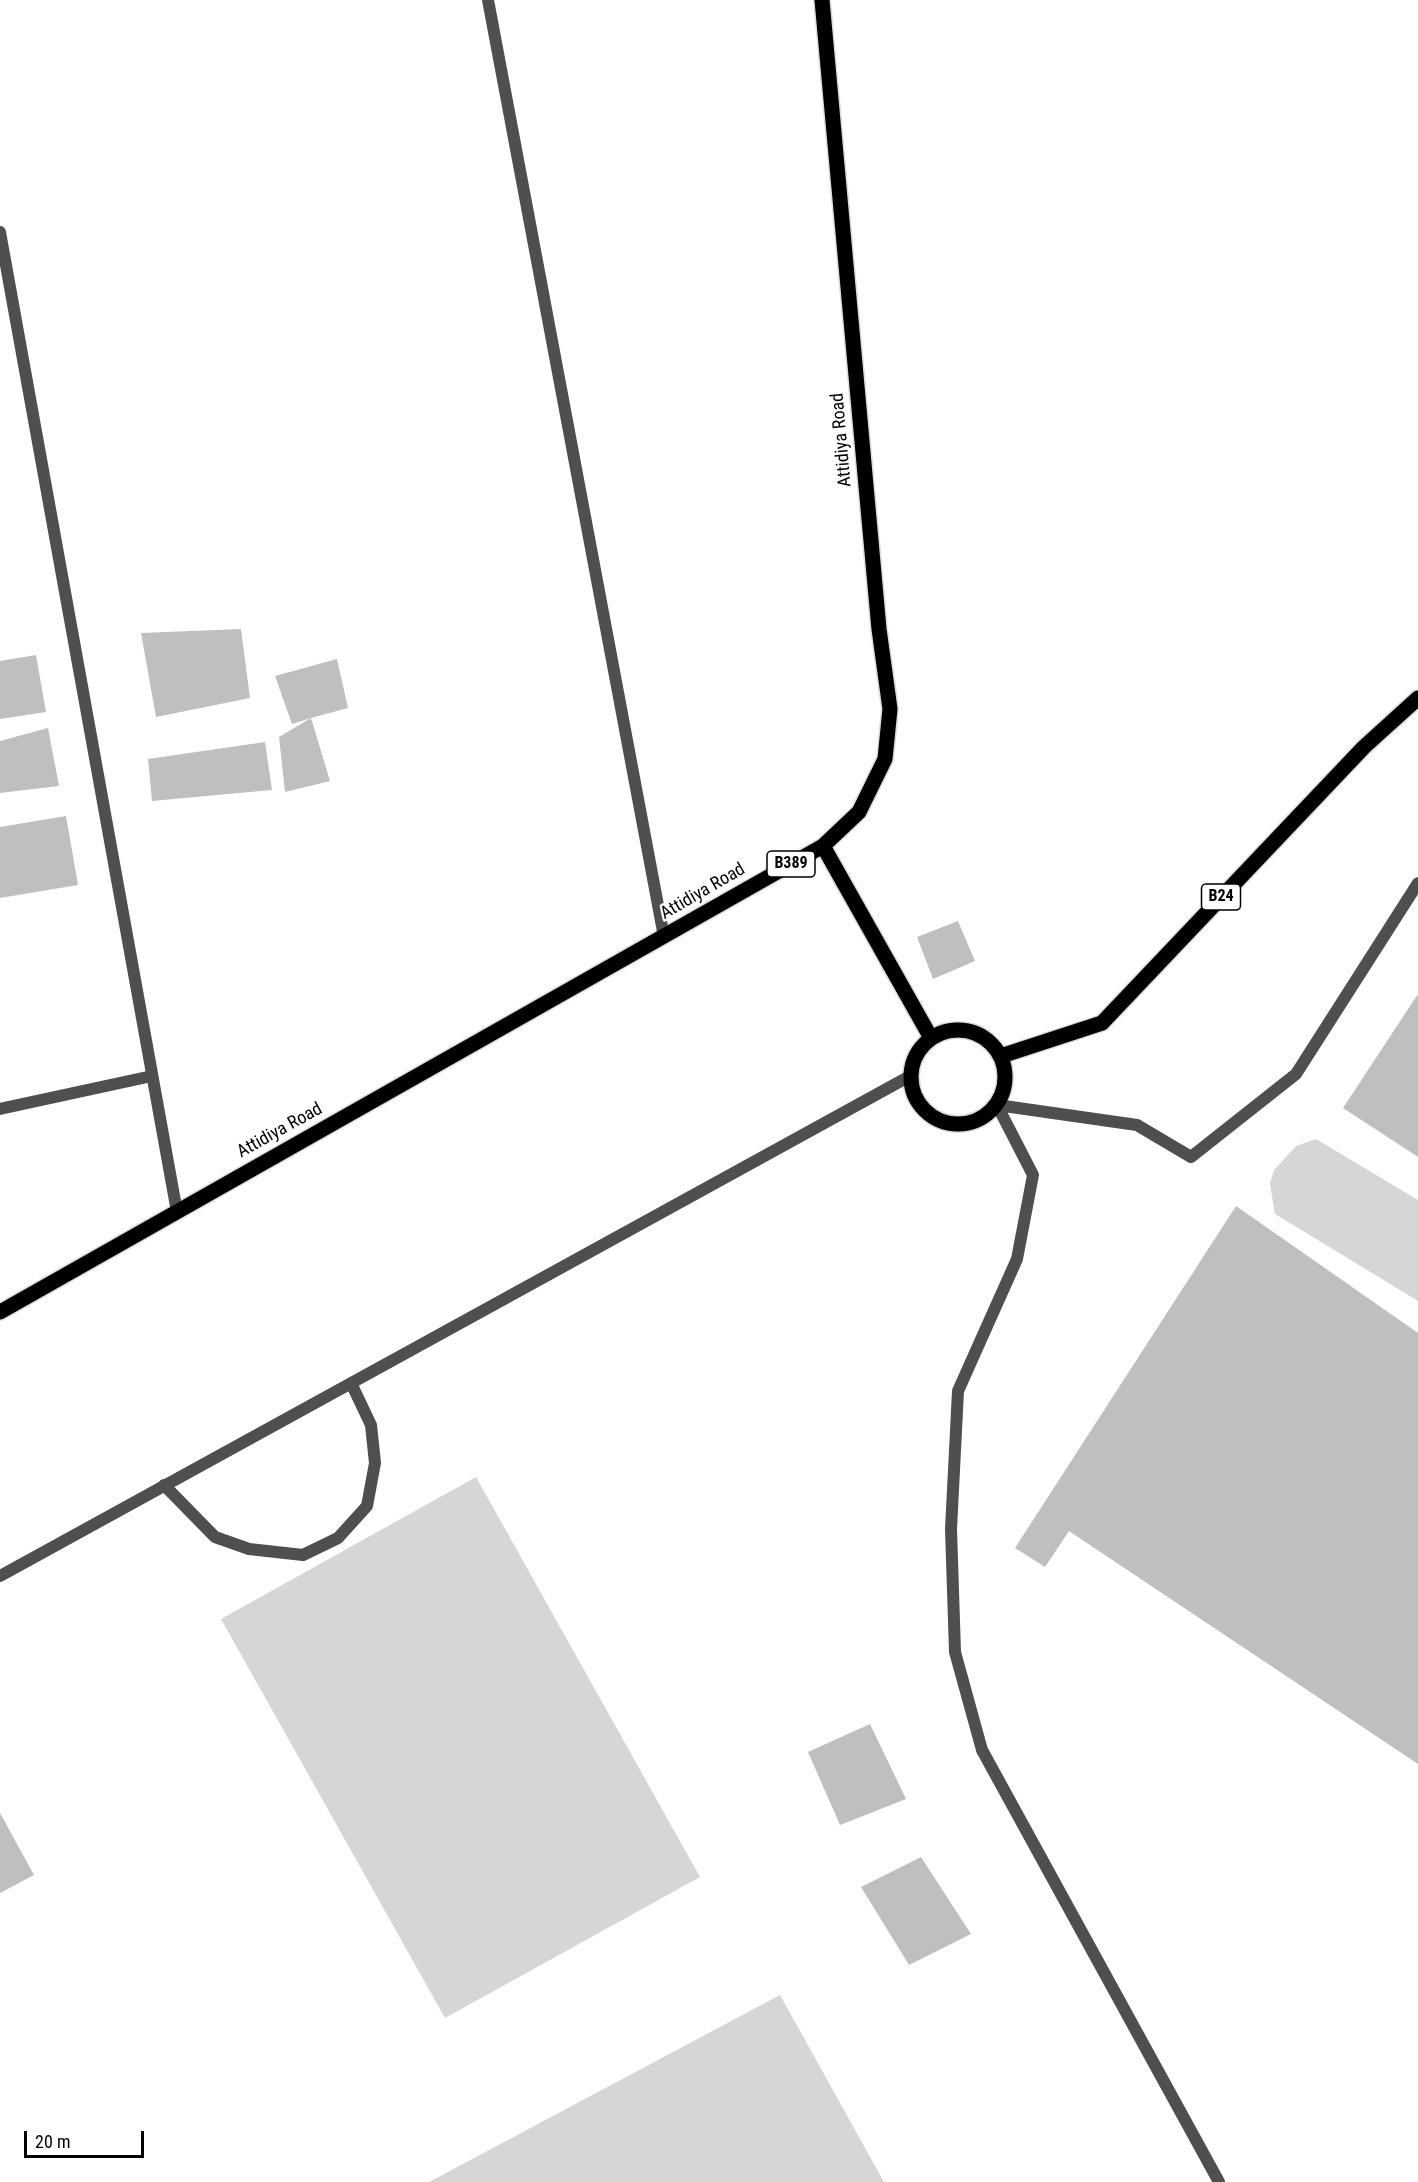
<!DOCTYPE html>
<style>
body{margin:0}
#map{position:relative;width:1418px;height:2182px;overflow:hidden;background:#fff;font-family:"Roboto Condensed",sans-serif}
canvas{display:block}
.scale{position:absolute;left:24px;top:2131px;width:120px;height:27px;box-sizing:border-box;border:3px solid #000;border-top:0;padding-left:8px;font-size:18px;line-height:21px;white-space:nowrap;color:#000;-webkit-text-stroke:4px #fff;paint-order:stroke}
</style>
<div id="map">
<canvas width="1418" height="2182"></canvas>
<div class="scale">20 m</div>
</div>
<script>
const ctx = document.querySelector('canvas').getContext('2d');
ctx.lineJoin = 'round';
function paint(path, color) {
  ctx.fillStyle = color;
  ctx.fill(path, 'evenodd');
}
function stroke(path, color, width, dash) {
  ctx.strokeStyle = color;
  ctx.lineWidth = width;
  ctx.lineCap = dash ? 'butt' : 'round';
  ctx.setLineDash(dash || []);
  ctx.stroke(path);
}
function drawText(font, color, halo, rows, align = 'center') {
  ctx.font = font + ' "Roboto Condensed",sans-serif';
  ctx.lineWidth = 4.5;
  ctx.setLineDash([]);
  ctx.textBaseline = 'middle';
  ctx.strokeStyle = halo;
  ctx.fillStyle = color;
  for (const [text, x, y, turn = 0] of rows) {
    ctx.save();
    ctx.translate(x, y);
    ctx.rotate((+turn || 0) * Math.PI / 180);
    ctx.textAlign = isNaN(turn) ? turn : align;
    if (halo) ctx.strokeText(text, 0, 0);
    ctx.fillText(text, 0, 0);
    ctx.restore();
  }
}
const green = new Path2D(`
 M1316,1139L1418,1200V1301L1275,1214L1270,1184L1274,1170L1296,1146Z
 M476,1477L700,1877L445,2018L221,1619Z
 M780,1995L884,2182H429Z`);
const building = new Path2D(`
 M241,629L250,698L156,717L141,633Z
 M36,655L46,712L0,719V661Z
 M337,659L348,708L311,718L330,781L285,792L279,737L311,718L292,724L275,676Z
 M48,728L59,786L0,793V741Z
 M265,742L272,790L152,801L148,759Z
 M66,816L78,885L0,898V827Z
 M958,921L975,961L933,979L917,937Z
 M1418,994V1157L1343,1108Z
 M1236,1206L1418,1333V1764L1069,1531L1045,1567L1015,1548Z
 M870,1724L906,1799L840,1825L808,1752Z
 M0,1813L34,1875L0,1893Z
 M921,1857L971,1934L909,1965L861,1887Z`);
const lane = new Path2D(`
 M164,1485L215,1537L249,1549L303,1555L338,1538L367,1506L375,1463L371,1425L351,1383
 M0,1576L910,1076
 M1219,2182L982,1750L955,1652L951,1529L958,1391L1017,1259L1033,1175L997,1105L1137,1125L1191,1157L1296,1074L1418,883`);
const street = new Path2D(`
 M488,0L664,937
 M0,232L177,1212
 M0,1109L152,1076`);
const primary = new Path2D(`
 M823,846L931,1038
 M911 1077a47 47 0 1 1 94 0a47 47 0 1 1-94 0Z
 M1001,1056L1102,1023L1364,747L1418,698
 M0,1312L823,846L859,812L885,759L890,709L879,629L822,0`);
const shields = [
 [791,864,48],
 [1221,897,39]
];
const shieldNames = [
 ["B389",791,864],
 ["B24",1221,897]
];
const streetNames = [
 ["Attidiya Road",842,440,-95],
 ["Attidiya Road",703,892,-30],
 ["Attidiya Road",280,1131,-29]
];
paint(green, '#d6d6d6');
paint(building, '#bfbfbf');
stroke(primary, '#dbdbdb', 18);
stroke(lane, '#4f4f4f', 12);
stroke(street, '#4f4f4f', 12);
stroke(primary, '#000', 15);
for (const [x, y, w] of shields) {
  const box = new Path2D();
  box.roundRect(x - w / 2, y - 13, w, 26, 4.5);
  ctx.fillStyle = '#fff';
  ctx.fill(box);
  stroke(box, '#000', 1.5);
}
drawText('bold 16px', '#000', null, shieldNames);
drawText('18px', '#000', '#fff', streetNames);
</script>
